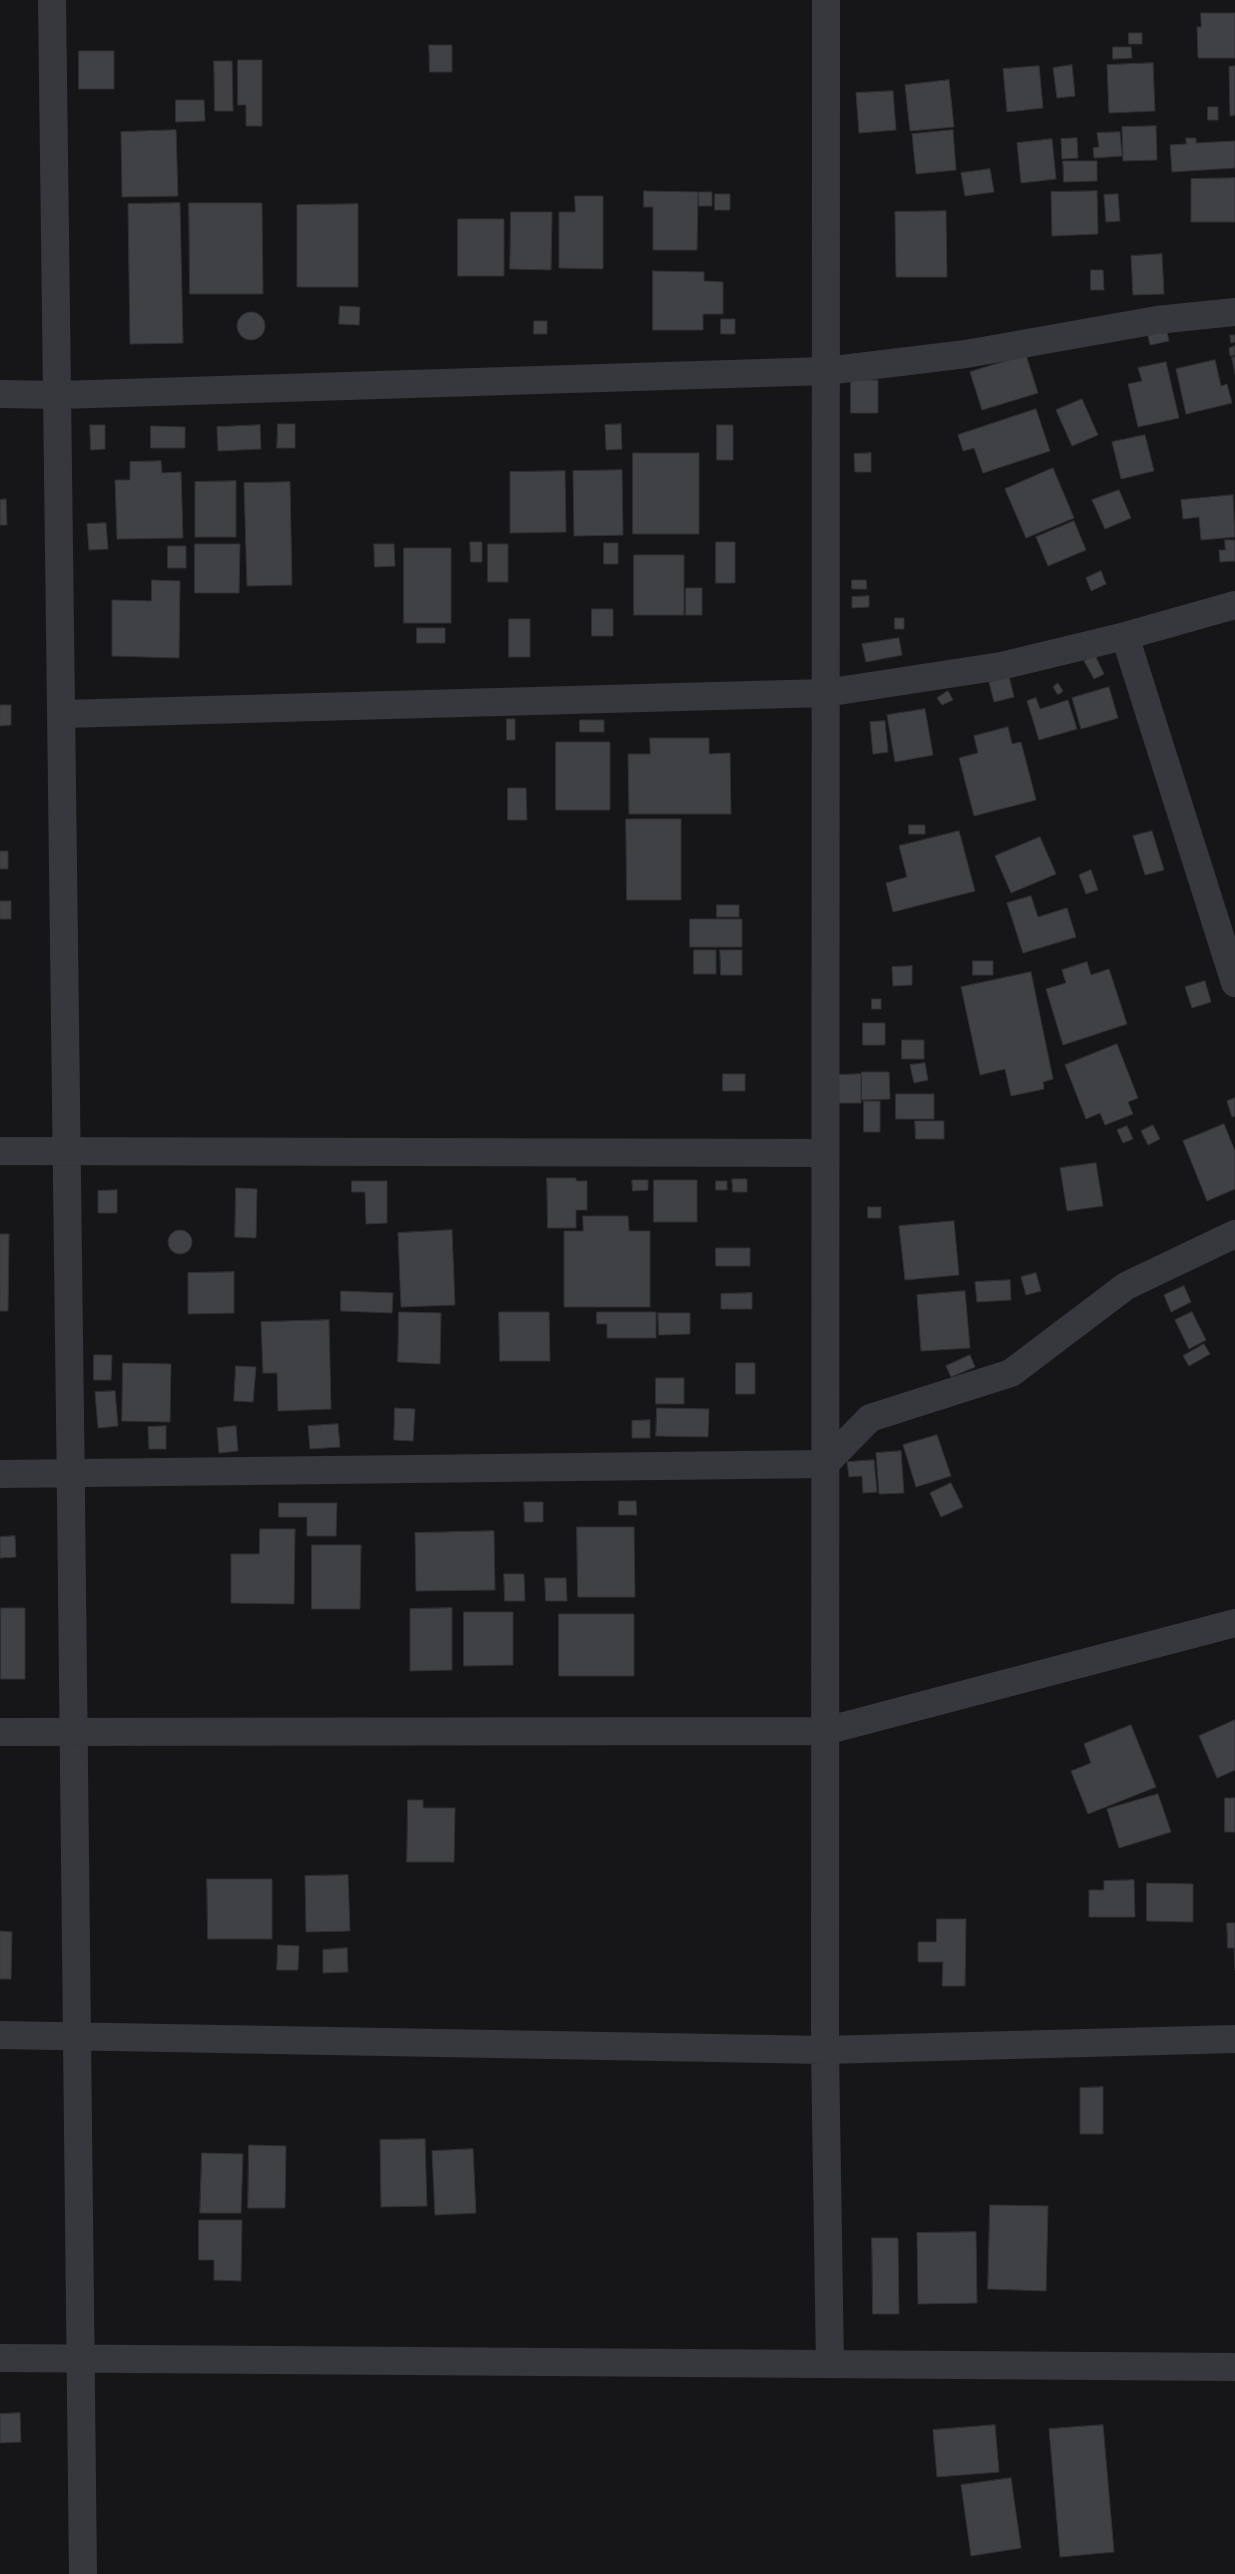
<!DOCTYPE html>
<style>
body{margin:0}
canvas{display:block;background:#161618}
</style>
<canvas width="1235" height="2574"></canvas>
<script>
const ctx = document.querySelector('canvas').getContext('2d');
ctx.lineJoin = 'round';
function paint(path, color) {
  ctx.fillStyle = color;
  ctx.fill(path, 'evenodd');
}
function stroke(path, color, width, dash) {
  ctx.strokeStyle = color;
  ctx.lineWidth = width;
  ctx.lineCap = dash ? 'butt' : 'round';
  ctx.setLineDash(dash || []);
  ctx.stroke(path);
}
const building = new Path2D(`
 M1201,13H1235V58H1198L1197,27H1201Z
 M1129,33H1142V44H1129Z
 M429,45H452V72H430Z
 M1113,47H1131L1132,58L1113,59Z
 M79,51H114V89H79Z
 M238,60H262V126H246V105H238Z
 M214,61H232L233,111H215Z
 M1153,63L1155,111L1109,113L1107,65Z
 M1072,65L1075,96L1057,98L1053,68Z
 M1039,66L1043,108L1007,112L1003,69Z
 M1235,66V115L1230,116L1229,67Z
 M949,80L954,127L910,131L905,85Z
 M893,91L896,130L859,133L856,93Z
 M176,100H204L205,121L176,122Z
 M1208,107H1218V120H1208Z
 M1156,126L1157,160L1123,161L1122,127Z
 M176,130L178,196L122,197L121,132Z
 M953,130L956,170L916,174L912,134Z
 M1120,132L1122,156L1094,158L1093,148L1099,147L1097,133Z
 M1077,138L1078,158L1062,159L1061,139Z
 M1186,138H1196V143L1235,141V168L1172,172L1170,145L1186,144Z
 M1052,139L1056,179L1021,183L1017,143Z
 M1063,161H1097V181L1064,182Z
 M990,169L994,192L965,196L961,173Z
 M1235,178V222H1191V179Z
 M644,191L698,192L697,250H653V207H644Z
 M1097,191L1098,234L1052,236L1051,192Z
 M699,192H712V206H699Z
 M715,194H730V210H715Z
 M1118,194L1120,221L1106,222L1104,195Z
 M575,196H603V269L559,268V212H575Z
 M180,203L183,343L130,344L128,204Z
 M189,203H262L263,294H190Z
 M358,204V287H297V205Z
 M946,211L947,277H896L895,212Z
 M511,212H552L551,270L510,269Z
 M458,219H504V276H458Z
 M1162,254L1164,294L1133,295L1131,256Z
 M1091,270H1103L1104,290H1091Z
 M653,271L704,272V281L723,282V314H703V330H653Z
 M340,306L360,307L359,325L339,324Z
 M237 326a14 14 0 1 1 28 0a14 14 0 1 1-28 0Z
 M721,319H735V334H721Z
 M534,321H547V334H534Z
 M1166,328L1169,341L1150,345L1147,332Z
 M1230,335H1235V342L1231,343Z
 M1235,346V355L1230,356L1229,348Z
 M1026,355L1038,393L982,410L970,372Z
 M1232,357H1235V374Z
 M1215,360L1221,386L1227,384L1232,403L1186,414L1176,369Z
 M1166,362L1179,418L1138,427L1128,384L1142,381L1138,368Z
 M851,380H878V413H851Z
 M1082,399L1098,435L1072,446L1056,410Z
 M1036,409L1050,451L983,473L974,448L963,451L958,435Z
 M278,424H295V448H277Z
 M621,424L622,449L606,450L605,425Z
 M90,425H105V449L91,450Z
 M260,425L261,449L218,451L217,427Z
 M717,425H733V460H717Z
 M151,426L185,427V448H151Z
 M1145,435L1154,471L1121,479L1112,442Z
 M633,453H699V534H633Z
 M871,453V472H855L854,454Z
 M161,461L162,473L181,472L183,538L117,539L115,480H130V462Z
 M1053,468L1074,518L1026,538L1005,489Z
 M622,470L623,535L574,536L573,471Z
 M565,471L566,532L510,533V472Z
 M236,481V537H195V482Z
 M290,482L292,585L247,586L244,483Z
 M1119,490L1131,518L1105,529L1092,500Z
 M1233,495L1235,537L1201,540L1199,517L1183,519L1181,500Z
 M6,499L7,525H0V500Z
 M1074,521L1086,550L1048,566L1036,537Z
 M106,523L108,549L89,550L87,524Z
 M1225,540H1235V561L1220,562L1219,550H1225Z
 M470,542H482V562H471Z
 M716,542H735V583H716Z
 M604,543H618V564H604Z
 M195,544H240L239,593H195Z
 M374,544H394L395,566L375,567Z
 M488,544H508V582H488Z
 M168,546H186V568H168Z
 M404,548H451V623H404Z
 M634,555H684V615H634Z
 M1101,571L1106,584L1091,591L1086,578Z
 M152,580L180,581L179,658L112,656V600L151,601Z
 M852,580H866L867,589H852Z
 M686,588H702V615H686Z
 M869,596V607L852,608V597Z
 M592,609H613V636H592Z
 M895,618H904V629H895Z
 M509,619H530V657H509Z
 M417,628H445V643H417Z
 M899,638L902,655L866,662L862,644Z
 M1095,655L1104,674L1094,679L1084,661Z
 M1009,676L1014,697L994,702L989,682Z
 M1058,683L1063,691L1058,695L1053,687Z
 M1109,687L1118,718L1081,729L1072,698Z
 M948,691L953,700L942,705L937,698Z
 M1036,698L1040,709L1068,700L1077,729L1039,740L1027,701Z
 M0,705H11V725L0,726Z
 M925,709L933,755L895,762L887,715Z
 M507,719H515V740H507Z
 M580,720H604V732H580Z
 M885,721L888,752L873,754L870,722Z
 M1008,727L1012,744L1021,742L1036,800L974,816L959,758L978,753L974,736Z
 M650,738H709V754L730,753L731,814H629L628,754H650Z
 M556,742H610V810H556Z
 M508,788H526L527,820H508Z
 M626,819H681V900H627Z
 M909,825H925V834H909Z
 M959,831L975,891L893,912L886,883L907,877L899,846Z
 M1152,831L1164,870L1145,875L1133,836Z
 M1040,837L1056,874L1011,893L995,856Z
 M0,851H8V869H0Z
 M1091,870L1098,890L1086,894L1079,875Z
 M1031,896L1038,917L1067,908L1076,937L1023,953L1007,903Z
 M0,901H11V919H0Z
 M717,905H739V917H717Z
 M690,919H742V947H690Z
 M694,950H716V974H694Z
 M720,950H742V975H721Z
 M973,961H993V975H973Z
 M1087,962L1091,975L1109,969L1127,1024L1063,1045L1046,989L1066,983L1062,970Z
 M912,966V985L893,986L892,967Z
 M1031,972L1053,1079L1043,1082L1044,1089L1011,1096L1005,1069L980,1075L961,987Z
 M1205,981L1211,1002L1192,1008L1185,987Z
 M872,999H881V1009H872Z
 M863,1023H885V1045H863Z
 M902,1040H924V1059H902Z
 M1117,1044L1138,1098L1128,1102L1133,1114L1105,1125L1100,1113L1086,1119L1065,1065Z
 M925,1063L928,1080L914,1083L910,1065Z
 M862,1072H889L890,1099L862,1100Z
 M723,1074H745V1091H723Z
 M861,1074V1103H838L837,1075Z
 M896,1094H934V1119H896Z
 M1235,1098V1116L1232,1117L1227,1101Z
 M864,1101H880V1132H864Z
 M915,1121H944V1139H916Z
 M1224,1124L1235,1151V1189L1207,1201L1183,1141Z
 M1153,1125L1160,1139L1148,1145L1141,1131Z
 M1127,1126L1133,1139L1123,1143L1117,1130Z
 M1096,1163L1103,1206L1067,1211L1060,1168Z
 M547,1178H576V1181H587V1210H576V1228H548Z
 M732,1179H747V1192H733Z
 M632,1180H648V1190L633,1191Z
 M654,1180H697V1222H654Z
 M352,1181H387V1223L366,1224L365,1192H352Z
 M716,1181H727V1190H716Z
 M236,1188L257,1189L256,1238L235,1237Z
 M117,1190V1213H98V1191Z
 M868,1207H881V1218H868Z
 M583,1216H628L629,1231H650V1307H564V1231H583Z
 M954,1221L959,1275L905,1280L899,1226Z
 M168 1242a12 12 0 1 1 24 0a12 12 0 1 1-24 0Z
 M452,1230L455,1305L401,1307L398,1233Z
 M0,1234H9L8,1311H0Z
 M716,1248H750V1266H716Z
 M234,1272V1313L188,1314V1273Z
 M1036,1273L1041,1291L1026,1295L1021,1277Z
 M1010,1280L1011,1300L977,1302L975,1282Z
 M1184,1286L1191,1302L1171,1312L1164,1295Z
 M341,1291L393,1293L392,1313L341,1311Z
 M965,1291L970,1348L921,1351L917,1295Z
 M752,1293V1309H721V1294Z
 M399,1312L441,1313L440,1364L398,1362Z
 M499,1312H549L550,1361H500Z
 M597,1312H656V1338H607V1324H597Z
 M1192,1312L1206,1340L1189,1349L1175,1320Z
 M658,1313H690V1334L659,1335Z
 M329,1320L331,1409L278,1411L277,1373H263L261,1322Z
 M1204,1344L1210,1354L1189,1366L1183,1356Z
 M94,1355H112L111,1380H94Z
 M970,1355L975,1367L951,1377L946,1366Z
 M123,1363L171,1364L170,1422L122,1421Z
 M736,1363H755V1394H736Z
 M236,1366L256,1367L253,1402L234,1401Z
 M656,1378H684V1404H656Z
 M115,1391L118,1426L98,1428L95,1392Z
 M395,1408L415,1409L413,1441L394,1440Z
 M657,1408L709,1409L708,1437L656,1436Z
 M650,1420V1438H632V1421Z
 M338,1424L340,1447L310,1449L308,1426Z
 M166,1426V1449H149L148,1427Z
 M236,1426L238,1451L219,1453L217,1428Z
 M937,1435L951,1476L916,1487L903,1445Z
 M901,1451L904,1493L879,1494L876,1453Z
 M874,1460L877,1492L863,1493L862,1476L849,1477L847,1462Z
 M951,1483L963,1507L941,1517L930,1493Z
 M619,1501H636L637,1515H619Z
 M524,1502H543V1522H525Z
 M279,1503H337L336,1536H307V1517H279Z
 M577,1527H634L635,1597H578Z
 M260,1529H295L294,1604L231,1603V1554H259Z
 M494,1531L495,1590L416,1591L415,1533Z
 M15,1536L16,1557L0,1558V1537Z
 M312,1545H361L360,1609H312Z
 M504,1574H524L525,1601H505Z
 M545,1578H566L567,1601H546Z
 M1,1608H25V1679H1Z
 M452,1608V1670L410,1671V1609Z
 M464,1612H513V1665L464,1666Z
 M559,1614H634V1676H559Z
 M1235,1720V1770L1217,1778L1199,1736Z
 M1131,1725L1156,1787L1088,1814L1071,1771L1091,1763L1084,1744Z
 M1158,1794L1171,1832L1119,1848L1107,1809Z
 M1225,1798H1235V1832H1225Z
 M408,1800H423V1808H455L454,1862H407Z
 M348,1875L350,1931L306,1932L305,1876Z
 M207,1879H272V1939H208Z
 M1134,1880L1135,1917H1089V1890H1104V1881Z
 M1147,1883L1193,1884V1922L1147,1921Z
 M937,1919H966L965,1986H942L943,1962H918V1942H936Z
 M1227,1923H1235V1970L1234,1948H1228Z
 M0,1931L12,1932L11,1979H0Z
 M278,1945L299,1946L298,1970H277Z
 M347,1948L348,1972L323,1973V1950Z
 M1103,2087V2134H1080V2088Z
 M425,2139L427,2206L381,2207L380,2140Z
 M249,2145L286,2146L285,2208H248Z
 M473,2149L476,2213L435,2215L432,2151Z
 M202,2153L243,2154L241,2213H200Z
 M990,2205L1048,2206L1046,2291L988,2289Z
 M199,2220H242L241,2281L214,2280V2260H199Z
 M976,2232L977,2303L918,2304L917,2233Z
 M872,2238H898L899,2314H873Z
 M20,2413L21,2442L0,2443V2414Z
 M995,2425L999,2472L937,2477L933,2430Z
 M1103,2425L1114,2552L1060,2557L1049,2429Z
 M1011,2478L1021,2548L971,2556L961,2485Z`);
const minor = new Path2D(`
 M52,0C70,858 69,1716 83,2574
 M826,0L825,2050L830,2364
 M0,394L60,395L826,371L966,354L1157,320L1235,312
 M1125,636L1235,983
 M63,714L825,693L1001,666L1125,636L1235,605
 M0,1151L825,1153
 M0,1474L825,1464L870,1418L1011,1373L1126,1286L1235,1234
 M0,1732L825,1731L1235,1623
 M0,2035L825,2050L1235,2039
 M0,2358L1235,2367`);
paint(building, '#404145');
stroke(building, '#303034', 1);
stroke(minor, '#37383d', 28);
</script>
